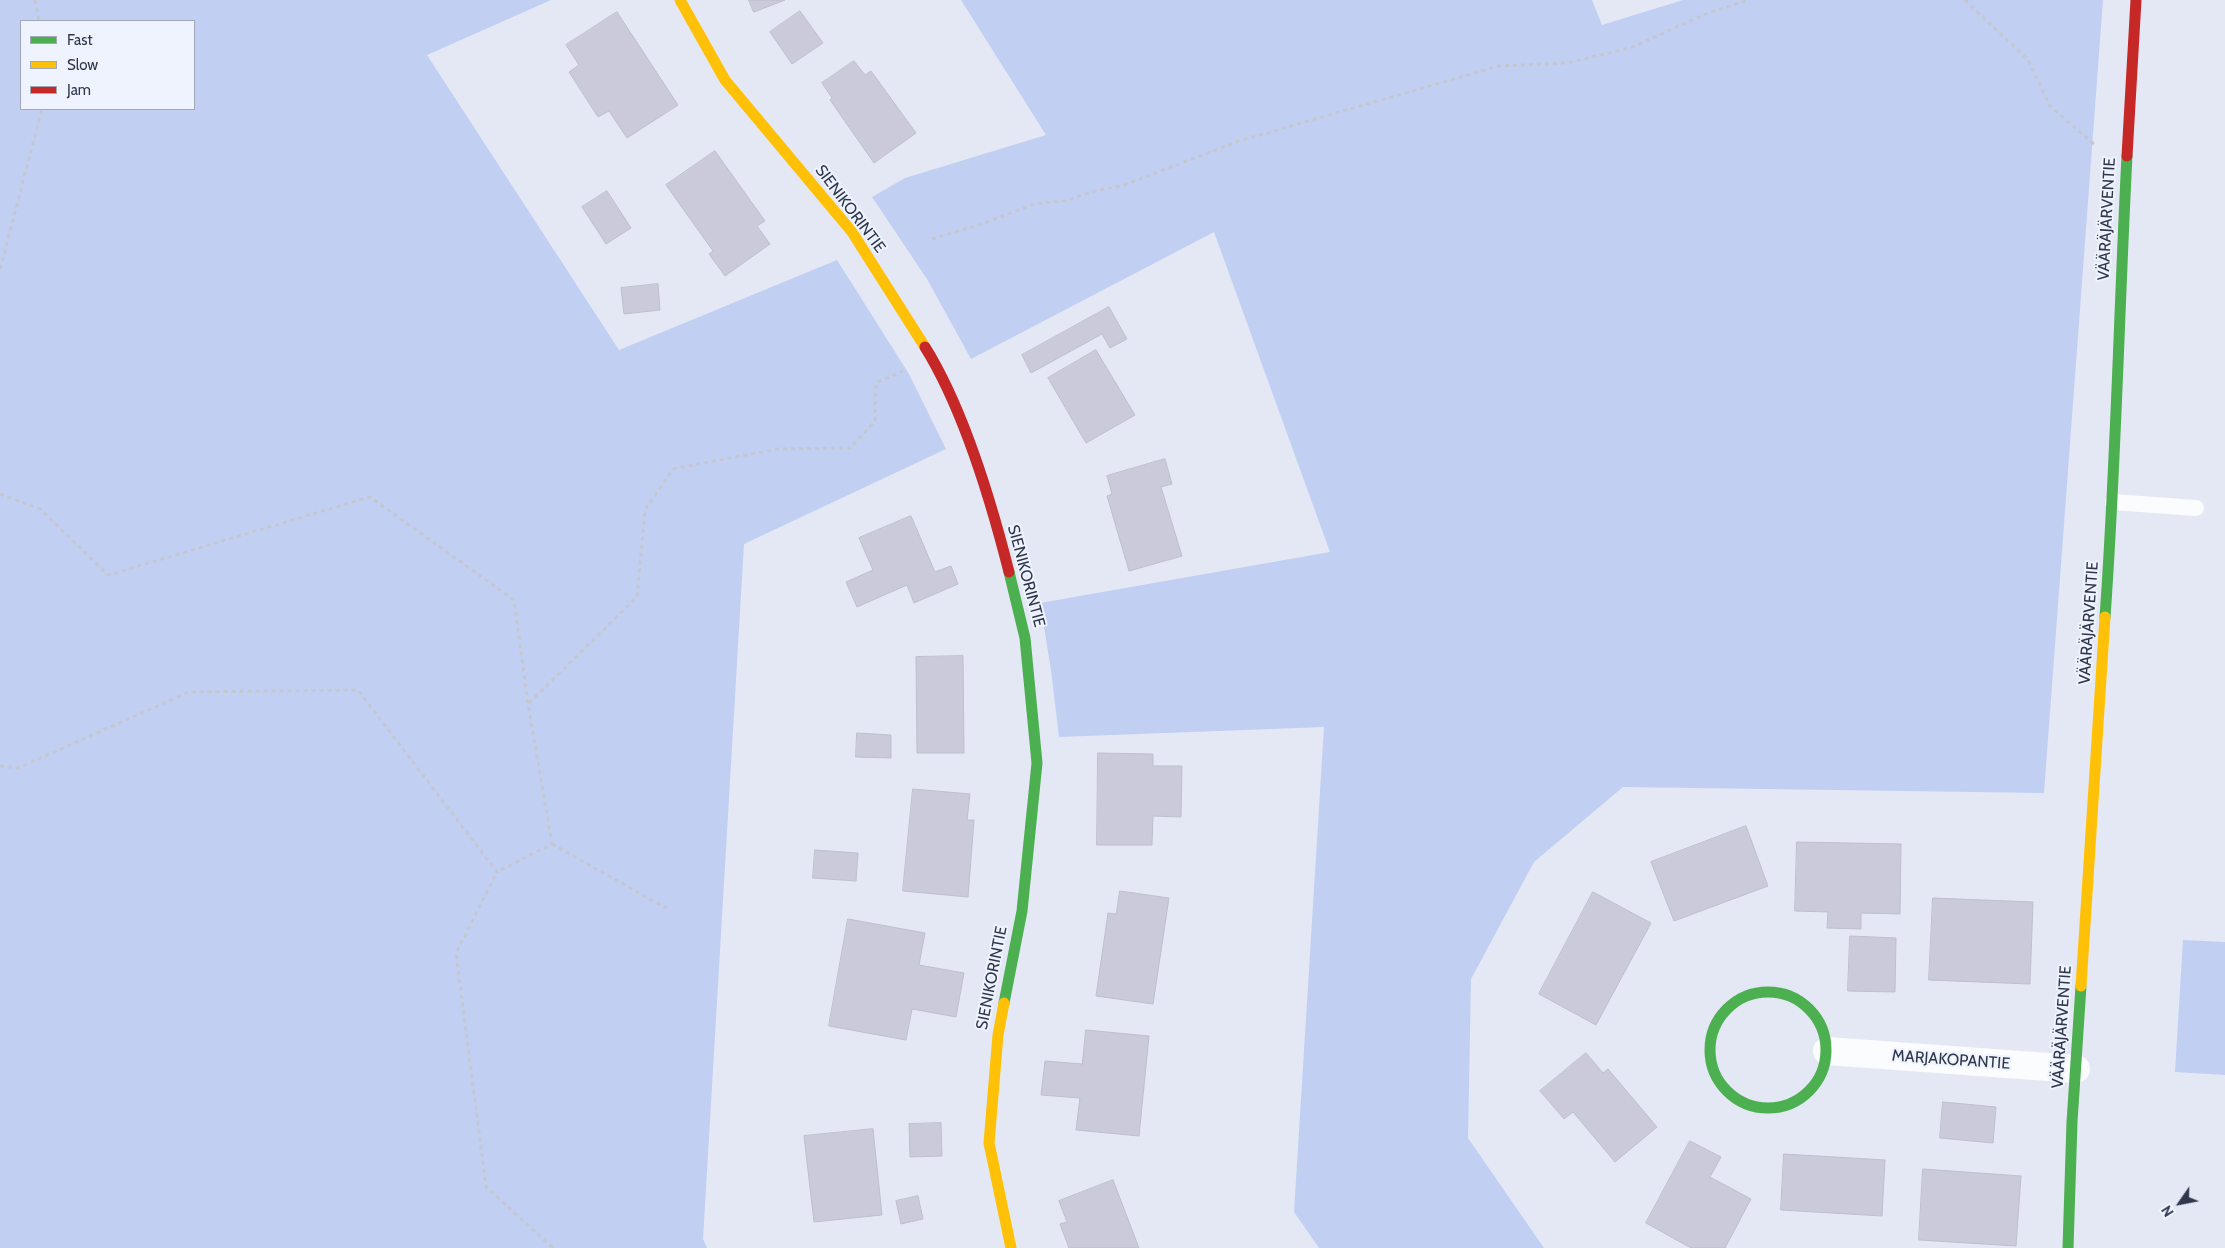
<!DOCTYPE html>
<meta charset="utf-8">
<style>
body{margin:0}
#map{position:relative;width:2225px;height:1248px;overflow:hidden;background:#e4e8f4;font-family:Cabin,sans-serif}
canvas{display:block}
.legend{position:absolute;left:20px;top:20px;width:175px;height:90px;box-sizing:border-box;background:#eef3fe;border:1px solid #a2a8b7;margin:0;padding:6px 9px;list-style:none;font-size:15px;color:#2f374c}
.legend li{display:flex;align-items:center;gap:10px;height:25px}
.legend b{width:25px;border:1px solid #a2a8b7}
.north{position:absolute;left:2155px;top:1178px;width:50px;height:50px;-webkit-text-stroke:4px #eef3fe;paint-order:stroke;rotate:237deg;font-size:14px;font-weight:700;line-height:20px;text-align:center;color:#2f374c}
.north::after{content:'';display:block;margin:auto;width:18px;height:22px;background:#2f374c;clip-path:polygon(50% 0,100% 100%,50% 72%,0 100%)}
</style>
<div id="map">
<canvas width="2225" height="1248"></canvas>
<ul class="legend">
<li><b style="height:6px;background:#4caf50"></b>Fast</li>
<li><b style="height:6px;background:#ffc107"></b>Slow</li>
<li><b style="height:6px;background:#c62828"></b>Jam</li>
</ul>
<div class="north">N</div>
</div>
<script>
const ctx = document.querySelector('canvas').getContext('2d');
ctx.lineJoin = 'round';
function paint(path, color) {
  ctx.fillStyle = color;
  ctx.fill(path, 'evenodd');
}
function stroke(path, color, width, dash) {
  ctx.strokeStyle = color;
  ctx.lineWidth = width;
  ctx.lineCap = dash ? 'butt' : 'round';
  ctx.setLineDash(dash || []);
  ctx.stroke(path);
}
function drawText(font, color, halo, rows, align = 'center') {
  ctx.font = font + ' Cabin,sans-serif';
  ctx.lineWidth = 4;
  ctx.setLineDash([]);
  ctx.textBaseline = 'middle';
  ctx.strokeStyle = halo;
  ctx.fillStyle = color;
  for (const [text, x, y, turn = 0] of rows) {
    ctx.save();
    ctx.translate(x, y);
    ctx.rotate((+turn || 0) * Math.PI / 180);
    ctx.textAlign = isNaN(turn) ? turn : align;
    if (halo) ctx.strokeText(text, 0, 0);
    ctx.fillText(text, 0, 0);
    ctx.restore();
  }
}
const green = new Path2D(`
 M0,0H551L427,55L619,350L837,260L909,374L946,449L744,544L703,1239L707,1248H0ZM21,21H194V109H21Z
 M961,0H1592L1602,25L1683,0H2103L2044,793L1623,787L1534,862L1471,979L1468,1138L1544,1248H1319L1294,1212L1324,727L1059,737L1051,670L1040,603L1330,552L1214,232L971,359L927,279L872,197L905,178L1046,135Z
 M2183,940L2225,942V1075L2175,1072Z`);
const building = new Path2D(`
 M749,0H785L754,12Z
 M800,11L823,43L792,64L770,32Z
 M617,12L678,105L627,138L609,111L598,117L569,72L579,65L566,45Z
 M854,61L865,75L871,71L916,133L874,163L830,100L832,98L822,83Z
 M715,151L765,221L757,226L770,244L725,276L709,254L713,251L666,185Z
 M607,191L631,228L606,244L582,207Z
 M658,284L660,310L624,314L621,288Z
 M1109,307L1127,339L1110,348L1102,334L1031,373L1022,355Z
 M1096,350L1135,415L1086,443L1048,378Z
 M1165,459L1172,484L1161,487L1182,556L1129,571L1107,496L1112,494L1107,476Z
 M911,516L935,572L951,566L958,584L914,603L907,585L857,607L846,582L873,570L859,538Z
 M963,656L964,753H917L916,657Z
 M857,733L891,735V758L856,757Z
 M1098,753L1153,754V766H1182L1181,817L1153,816L1152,845H1097Z
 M913,789L970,794L967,820H974L968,897L903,891Z
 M1746,826L1768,886L1674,921L1651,862Z
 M1797,842L1901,844L1900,914L1861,913V929L1827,928L1828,912L1795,911Z
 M815,850L858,853L856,881L813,878Z
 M1120,891L1169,898L1153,1004L1096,996L1108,913L1116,914Z
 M1593,892L1651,923L1596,1025L1539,994Z
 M1933,898L2033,902L2030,984L1929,980Z
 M848,919L925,933L919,965L964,973L956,1017L912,1009L906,1040L829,1026Z
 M1850,936L1896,938L1895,992L1848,991Z
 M1086,1030L1149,1036L1139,1136L1076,1130L1080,1098L1041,1095L1045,1061L1082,1064Z
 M1586,1053L1603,1073L1608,1069L1657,1127L1615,1162L1573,1112L1564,1119L1540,1091Z
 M1943,1102L1996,1107L1993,1143L1940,1138Z
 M941,1123L942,1156L910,1157L909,1124Z
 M873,1129L882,1215L814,1222L804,1136Z
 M1690,1141L1721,1157L1710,1177L1751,1199L1725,1248H1691L1646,1223Z
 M1784,1154L1885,1160L1882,1216L1781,1210Z
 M1923,1169L2021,1176L2016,1246L1919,1240Z
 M1113,1180L1139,1248H1069L1060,1224L1067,1222L1059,1201Z
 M918,1196L923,1219L901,1224L896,1201Z`);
const path = new Path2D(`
 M35,0L39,21
 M1965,0L2028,60L2050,106L2096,146
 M932,239L985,223L1034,204L1065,201L1091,192L1124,185L1239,141L1499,66L1567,63L1633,47L1703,15L1748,0
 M0,269L42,109
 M0,494L40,509L108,575L370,497L514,600L528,704L552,844L497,872
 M529,703L637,597L645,510L673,469L778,449L850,448L875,421L876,383L903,371
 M0,766L18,768L189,692L358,690L497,872L456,953L486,1187L553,1248
 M552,844L668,909`);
const lane = new Path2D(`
 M2113,502L2196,508`);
const street = new Path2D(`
 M1827,1051L2076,1069`);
const fast = new Path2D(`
 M2105,617C2116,464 2119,310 2127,156
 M1710 1050a58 58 0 1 1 116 0a58 58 0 1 1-116 0Z
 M1004,1003L1022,911L1037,763L1025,638L1009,572
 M2068,1248L2072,1122L2081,986`);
const slow = new Path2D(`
 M680,0L725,80L852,232L925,347
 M2081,986L2105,617
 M1004,1003L998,1035L989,1143L1011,1248`);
const jam = new Path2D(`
 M2127,156L2136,0
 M925,347C963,408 991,501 1009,572`);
const streetNames = [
 ["SIENIKORINTIE",850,209,53],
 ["VÄÄRÄJÄRVENTIE",2107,219,-87],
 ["SIENIKORINTIE",1026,576,75],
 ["VÄÄRÄJÄRVENTIE",2089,623,-86],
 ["SIENIKORINTIE",992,978,-79],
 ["VÄÄRÄJÄRVENTIE",2062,1027,-86],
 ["MARJAKOPANTIE",1951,1060,4]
];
paint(green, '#c1cff3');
paint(building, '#cacada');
stroke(building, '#bebece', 1);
stroke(path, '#c5c7cf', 3, [4, 4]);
stroke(lane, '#fbfcfd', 16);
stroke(street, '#fbfcfd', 28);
stroke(fast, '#4caf50', 11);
stroke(slow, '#ffc107', 11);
stroke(jam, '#c62828', 11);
drawText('16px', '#2f374c', '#eef3fe', streetNames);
</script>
